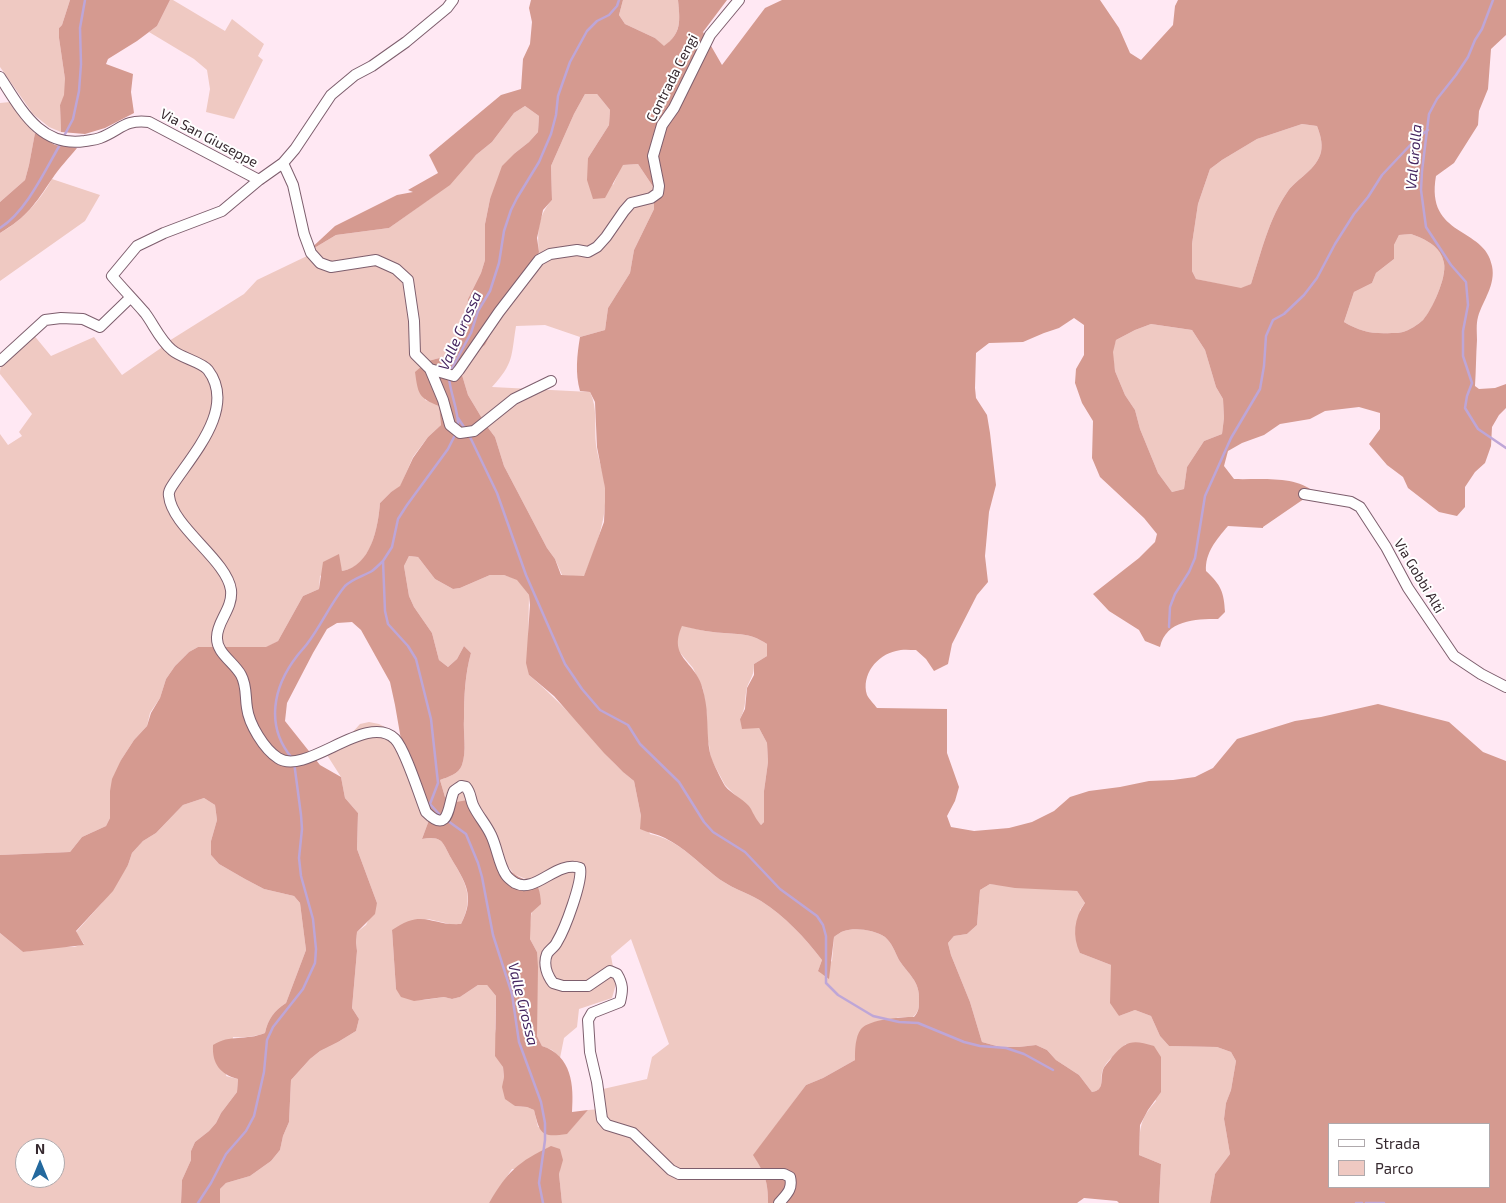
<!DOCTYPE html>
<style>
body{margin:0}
#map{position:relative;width:1506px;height:1203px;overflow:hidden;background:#ffe8f3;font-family:"Exo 2",sans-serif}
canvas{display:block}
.legend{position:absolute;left:1328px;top:1123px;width:162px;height:65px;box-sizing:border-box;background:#fff;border:1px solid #afa9ac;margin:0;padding:6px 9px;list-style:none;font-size:15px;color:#36292f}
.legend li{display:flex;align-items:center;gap:10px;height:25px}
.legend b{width:25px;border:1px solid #afa9ac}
.north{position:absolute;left:15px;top:1138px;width:50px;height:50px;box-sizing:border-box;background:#fff;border:1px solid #afa9ac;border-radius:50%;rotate:0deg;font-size:14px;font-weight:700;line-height:20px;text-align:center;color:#36292f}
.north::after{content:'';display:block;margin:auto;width:18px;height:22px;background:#23699e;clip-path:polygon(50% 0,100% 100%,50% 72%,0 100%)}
</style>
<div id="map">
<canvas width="1506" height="1203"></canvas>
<ul class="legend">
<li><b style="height:6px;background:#fff"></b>Strada</li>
<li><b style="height:14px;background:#efc9c2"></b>Parco</li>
</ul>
<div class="north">N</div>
</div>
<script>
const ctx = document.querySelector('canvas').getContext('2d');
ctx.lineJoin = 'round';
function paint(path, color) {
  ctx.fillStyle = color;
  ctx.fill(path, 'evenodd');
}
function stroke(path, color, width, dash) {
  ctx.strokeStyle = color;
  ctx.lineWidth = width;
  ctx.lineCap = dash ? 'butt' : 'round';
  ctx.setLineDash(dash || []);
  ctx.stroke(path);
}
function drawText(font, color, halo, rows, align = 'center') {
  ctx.font = font + ' "Exo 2",sans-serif';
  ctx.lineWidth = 4;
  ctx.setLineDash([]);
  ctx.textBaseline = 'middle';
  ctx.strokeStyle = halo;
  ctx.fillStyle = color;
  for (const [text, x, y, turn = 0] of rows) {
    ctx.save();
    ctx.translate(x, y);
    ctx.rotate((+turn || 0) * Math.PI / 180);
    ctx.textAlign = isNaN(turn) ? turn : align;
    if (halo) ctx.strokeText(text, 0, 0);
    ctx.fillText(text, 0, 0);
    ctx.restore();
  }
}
const green = new Path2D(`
 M0,0H70L62,25L59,28V38L65,79V95L60,105L61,132L49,127L33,114L0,67Z
 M170,0H173L225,31L232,19L264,44L258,56L263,60L234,119L206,112L210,89L207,70L194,59L149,32L157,26Z
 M623,0H678C680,21 682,32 664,47L655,38L625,24L619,15Z
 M585,94H597L610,110L609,125L588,158L613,185L622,165L638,164L654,188V209L634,250L630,273L608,308L605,330L580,337L545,325L516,326C511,357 514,363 492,387L590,392C598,408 594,427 596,445C598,459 604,473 605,487C608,519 595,548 584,577L562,575L555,559L547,548L504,466L495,437L486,425L468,395L462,375L466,359L485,345L511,298L539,252C537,232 538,215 552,200L551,166L574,114Z
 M10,102L20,117L35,133L29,165L25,180L0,202V103Z
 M525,106L539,116L538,132L529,142L515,153L490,199L485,224V260L481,273L468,299L466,313L451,355L428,361L425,400L439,405L441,425L428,437L413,457L400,487L391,492L380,503C378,528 371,567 342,571L339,562L320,576L319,589L303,596L278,641L267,647H198L189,652L175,666L166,679L160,698L150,713L147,726L134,740L121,760L110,807V818L106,826L82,837L70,852L0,855V434L8,445L22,436L19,432L32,414L0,374C0,357 16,339 28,328L51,356L94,337L122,375L161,348V346L244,294L257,280L307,256L306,253L336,235L389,228L435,195L476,155L492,142L514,113Z
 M1302,124L1317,126C1320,134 1323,143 1321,152C1317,169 1298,178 1288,191C1269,218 1261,253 1251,284L1241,289L1196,279L1192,271V244L1198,204L1210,169L1222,160L1257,139Z
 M52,179L100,195L85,221L0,281V233C23,220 39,202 52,179Z
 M1411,234C1425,239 1441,246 1444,263C1447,276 1432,311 1423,320C1419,324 1408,331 1403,332C1400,333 1395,333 1391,333C1372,334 1361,332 1344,322L1354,292L1372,283L1376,273L1394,259V245L1399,235Z
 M1151,324L1192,330L1205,350L1216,387L1223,399L1224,418L1222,434L1204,441L1187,467L1184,489L1172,492L1158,473L1140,429L1135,410L1125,395L1115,371L1112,352L1116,340L1135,330Z
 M409,556L418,557L435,579L453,589L460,588L490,575H504L517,579L529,595L528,647L529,675C550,693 569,712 588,733C602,750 616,767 634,781L641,816L650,834C678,840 693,858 714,875C728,887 746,892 761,901C785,916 805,938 822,960L818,971L832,961L834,937C837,935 840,932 844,931C855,927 875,930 885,937C892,943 895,952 899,960C908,974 920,981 919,1000C919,1008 919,1011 913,1017H898L857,1038L855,1060L823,1078L806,1085L754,1155C765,1174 768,1181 768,1203H562L559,1174L560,1168L512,1169L489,1203H220V1189L226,1183L250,1176L271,1161L280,1150L283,1136L289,1122L291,1080L310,1059L320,1051L338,1042L356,1031L359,1019L352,1008L357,951L356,942L357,932L366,925L377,903L357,849L358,813L345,798L341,777L327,755L351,734L360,724L369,722L379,724L400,735L403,751L429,820L422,839C429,838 435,837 441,841C445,845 448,853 451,858C465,882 475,896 461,924L454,925L428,919L392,930L396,989L424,1000L444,997L452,999L460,997L478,985H487L496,996L495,1029L503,1067L504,1077L503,1087L515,1106L527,1107L534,1110L538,1127L567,1133L588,1110L601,1109L603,1089L647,1079L652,1057L669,1044L631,939L611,956L616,984L612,998L579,1009L577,1027L564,1038L560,1058L552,1050L542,1046L537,1036V952L530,939V925L535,883L514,874L456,802L445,797L440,780C448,777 459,774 462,765C467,751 463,733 464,719C464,697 465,674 471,653L464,646L457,659L448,667L439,660L432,633L414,607L409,596L404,566Z
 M682,625C692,628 703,631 713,632C734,635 748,631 767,644V656L754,664C754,676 751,677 747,687C744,700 747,705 740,719L753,728H759L767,743L768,762L764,791V822L761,825L737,797L725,785L711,759L709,745L707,738V715L703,689L693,668L677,649V636Z
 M204,798L215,805L217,820L211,841V855L219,864L245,879L264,889L294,896L300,903L306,950L286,1003C274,1011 268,1019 265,1033C254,1037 244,1038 233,1037L226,1076L238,1079L237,1092L221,1113L216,1123L209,1131L195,1142L191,1151V1160L182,1180L181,1203H0V933L23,952L57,947H74L84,944L76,932L101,904L128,865L132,853L143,841L156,833L183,805ZM25,1148H55V1178H25Z
 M990,884L1077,891L1085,903L1080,910V953L1111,965L1119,1016L1135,1010L1151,1016L1160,1036L1169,1046L1217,1047L1231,1052L1236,1061L1231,1090L1226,1103L1224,1119L1230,1154L1215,1174L1210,1203H1159L1161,1164L1139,1155C1140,1130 1138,1121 1156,1101L1126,1044C1119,1051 1107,1060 1103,1069C1099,1079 1106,1090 1092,1092L1079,1075L1056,1060L1047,1050L1036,1045L1019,1047H1000L982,1042L970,1002L951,955L948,943L954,936L967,934L977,925L980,890Z`);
const forest = new Path2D(`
 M70,0H170L157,26L137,41L108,59L106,64L133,74L131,92L134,113L105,128L85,134L61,132L60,105L64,95L65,79L59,38V28L62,25Z
 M531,0H623L619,15L625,24L655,38L664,46C682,33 680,21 678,0H727L703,32L722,65L765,8L782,0H1100L1119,28L1130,53L1141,60L1173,25L1175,6L1178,0H1506V35L1491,49L1488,89L1479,111L1478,125L1454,163L1436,176C1425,238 1485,226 1492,266C1496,285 1483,300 1478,317C1476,324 1477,332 1477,340C1476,355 1476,370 1475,386L1479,389L1495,388L1506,384V408L1499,415L1492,427L1491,446L1485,463L1475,472L1465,487V507L1457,516L1439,512L1408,488L1403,477L1387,465L1369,444L1380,429V413L1359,407L1325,411L1310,419L1280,424L1264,435L1242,443L1228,451L1224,466L1234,479C1258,480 1295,475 1314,492L1263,527V528L1228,526C1216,540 1205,553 1206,571C1221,585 1224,592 1225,612L1218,619C1195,619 1166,620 1160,647L1145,641L1139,630L1109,611L1093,594L1139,558L1155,542L1157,534L1144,518L1100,477L1092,458L1093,421L1082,403L1075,383L1076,369L1084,355V325L1074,318L1059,328L1044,333L1023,342L989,343L976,353L975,388L976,398L987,415L990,433L996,485L989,512L985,556L988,582L977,595L952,644L948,664L934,671L926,659L916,650C910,650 902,649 896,651C877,655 861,675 867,695C869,699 874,704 877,708L947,709V753L959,787L955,801L947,816L951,827L974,831L1009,828L1032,822L1054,811L1070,797L1089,791L1120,787L1149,781L1173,780L1195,777L1213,768L1237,739L1295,721L1321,717L1378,704L1449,722L1483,752L1506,761V1203H1210L1215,1174L1230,1154L1224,1119L1226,1103L1231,1090L1236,1061L1231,1052L1217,1047L1169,1046L1160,1036L1151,1016L1135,1010L1119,1016L1110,1003L1111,965L1080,953C1072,936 1074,918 1085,903L1077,891L1015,888L990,884L980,890L977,925L967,934L954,936L948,943L951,955L970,1002L982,1042L1000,1047H1019L1036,1045L1047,1050L1056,1060L1079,1075L1092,1092C1105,1090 1100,1080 1103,1070C1104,1066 1110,1061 1112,1057C1127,1040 1133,1040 1154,1046L1161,1057V1092L1148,1110L1140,1125L1139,1155L1161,1164L1159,1203H1119L1117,1201L1084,1198L1077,1203H768C768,1181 765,1174 753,1155L806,1085L823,1078L855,1060C855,1050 855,1037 861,1029C870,1019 901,1017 914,1017C919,1011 919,1008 919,1000C920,981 908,974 899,960C895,952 892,943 885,937C875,930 855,927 844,931C840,932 837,935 834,937L829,979L818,971L822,960C805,938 785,916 761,901C746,892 728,887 714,875C698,862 685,848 665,838C658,834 648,833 640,829L641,816L634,781L623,772L604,753L554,696L529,675L526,663L530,605L529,595L517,580L504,575H490L460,588L453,589L435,579L418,557L409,556L404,566L409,596L414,607L432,633L439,660L448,667L457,659L464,646L471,653C465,674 464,697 464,718C463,734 467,751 462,765C459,774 448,777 440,780L445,797L456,802L468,800C479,819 498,861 513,873C530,886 540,875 541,904L531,913L530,939L537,952L538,967L537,1036L542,1046C572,1056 574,1085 572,1112L588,1110L567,1134C541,1138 540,1134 534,1110L527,1107L515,1106L505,1099L502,1087L504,1077L503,1067L495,1056L496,996L487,985H478L460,997L452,999L444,997L414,1001L401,997L396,989L392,930C424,908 430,926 461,924C476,896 465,882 451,858C448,853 445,845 441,841C435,837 429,838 422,839L429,820L403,751L395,705L390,682L361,630L352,622L337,623L327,629L313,653L287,703L285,721L320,765L341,777L345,798L358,813L357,849L377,903L375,914L357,932L356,942L357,951L352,1008L359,1019L356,1031L338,1042L320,1051L310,1059L291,1080L289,1122L283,1136L280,1150L271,1161L250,1176L226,1183L220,1189V1203H181L182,1180L191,1160V1151L195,1142L209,1131L216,1123L221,1113L237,1092L238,1079C220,1074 212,1064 213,1045C230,1034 246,1041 265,1033C268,1019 274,1011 286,1003L306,950L300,903L294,896L264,889L245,879L219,864L211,855V841L217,820L215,805L204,798L183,805L156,833L143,841L132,853L128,865L113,891L76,931L84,945L23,952L0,933V855L70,852L82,837L106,826L110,818V791L112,779L121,760L134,740L147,726L151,713L160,698L166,679L175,666L189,652L198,647H266L278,641L303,596L319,589L323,562L339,554L342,571C371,566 378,528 380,503L391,492L400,486L413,458L428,437L441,425L439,406C418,398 418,393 415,372L428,361L451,355L466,313L468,299L481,273L485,260V224L490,199L502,166L515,153L529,142L538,132L539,116L525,106L514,113L492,142L476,155L450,185L389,228L336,235L306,253L335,226L397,195L413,192L408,190L438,173L429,155L501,95L521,89L523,59L530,44L532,22L529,8ZM585,94H597L610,110L609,125L588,158L587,180L593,199L605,198L623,165L638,164L654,188V209L634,250L630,273L608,308L605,330L580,337C577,355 575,373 580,391L590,392L595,402L597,447L605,488V502L604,522L584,576L561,575L555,559L547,548L504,466L495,437L486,425L468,395L462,375L466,359L485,345L510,298L530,275L539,252L537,238L543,210L552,200L551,166L574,114ZM1302,124L1317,126C1320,134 1323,143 1321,152C1317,169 1298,178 1288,191C1269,218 1261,253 1251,284L1241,288L1196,279L1192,271V244L1198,204L1210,169L1222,160L1257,139ZM1411,234C1425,239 1441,246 1444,263C1447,277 1432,310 1423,320C1419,324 1408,331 1403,332C1400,333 1395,333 1392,333C1372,334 1361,332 1344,322L1354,292L1372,283L1376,273L1394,259V245L1399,235ZM1151,324L1192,330L1205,350L1216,387L1223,399L1224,418L1222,434L1204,441L1187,467L1184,489L1172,492L1158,473L1140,429L1135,410L1125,395L1115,371L1113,352L1116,340L1135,330ZM682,626C692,628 703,631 713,632C734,635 748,631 767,644V656L754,664V675L747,688L745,709L740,719L742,729L759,728L767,743L768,762L764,791V822L761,825C756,819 754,815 751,809C747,801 731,794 725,786C721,779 716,769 713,762C707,749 708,730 707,717C707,708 705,698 703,690C697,661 667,659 682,626ZM1330,1124H1490V1187H1330Z
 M35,133L55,145L77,148C69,158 59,168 52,179C35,204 27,217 0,233V202L25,180L29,165Z
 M551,1146L560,1149L563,1160L559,1174L562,1203H489C508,1171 518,1162 551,1146Z`);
const stream = new Path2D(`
 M1493,0L1482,29L1475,40L1468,57L1456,75L1437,99L1429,114L1422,171L1421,190L1426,227L1451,265L1466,282L1468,305L1463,331V356L1472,383L1467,396L1465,408L1478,429L1506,448
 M63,138L73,119L79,91L81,64L80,28L85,0
 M0,228C27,211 45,170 61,143
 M450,372L471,333L478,311L490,291L499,263L504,231L511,210L517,198L539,162L551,134L556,115L558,96L570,62L587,31L597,21L609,15L617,6L619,0
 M449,377C450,394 459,410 458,428
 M458,418L466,430
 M470,437L497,493L526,575L565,664L582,689L600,710L628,725L640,744L679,782L704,822L713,832L745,852L780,889L817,916L823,925L826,936V983L838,995L873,1016L899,1022L918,1023L964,1042L980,1046L1006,1048L1024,1054L1053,1070
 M1169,627L1170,607L1175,594L1189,572L1195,558L1205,496L1231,438L1260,389L1264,366L1266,336L1273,320L1284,314L1304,295L1317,278L1335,244L1354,214L1368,197L1382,175L1417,138L1428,130
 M292,758C265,726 273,687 297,656C300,652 304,648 307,644C321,626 330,604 345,586C352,579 363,576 372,571C376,568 380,564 383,561
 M440,815L430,804L438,783L431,719L416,659L408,646L388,624L385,611L383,561L392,547L398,519L407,505L448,449L456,433
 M448,821L466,834L478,863L482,877L493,935L512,994L519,1042L541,1102L545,1123V1140L539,1183L543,1203
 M198,1203L211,1183L226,1154L246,1131L254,1116L264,1072L267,1040L273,1027L303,989L315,963L316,949L313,919L301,876L299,858L302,829L301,815L294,762
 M1356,1203H1362
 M1366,1203H1384`);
const minor = new Path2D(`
 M453,0L447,8L406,42L372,66L355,75L331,95L295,149L283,163L259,180L222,211L164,233L137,246L112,276C122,288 134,300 145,313C154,325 160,340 172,350C181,358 202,362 208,370C237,408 192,455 172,486C170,489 168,492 169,496C172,527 227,560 231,590C233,609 217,621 217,637C216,653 234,662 241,675C247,686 245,696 247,708C249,724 264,749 278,758C306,777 367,711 395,739C405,749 420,797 426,812C450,836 448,803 454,791C455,790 460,787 461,786L466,787C471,793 470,798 473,805C478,816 486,824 491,835C497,847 499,865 506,875C508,878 512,881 515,883C536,894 556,860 580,868C583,881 565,929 557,942C555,947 549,950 547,954C543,964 547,975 553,983L563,986H588L610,971L617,974C623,984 623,990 620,1002L592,1013L588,1020L590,1052L597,1082L602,1119L607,1125L633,1133L671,1170L679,1174H784L790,1177C793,1189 787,1194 779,1203
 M0,77C21,109 40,148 85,141C90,140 95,140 100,138C121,130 124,119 149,122L259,180
 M283,163L293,185L304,234L311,253L320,263L331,267L376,260L396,269L408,280L414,321L415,354L430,369L443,400L450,425L460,433L474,431L514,399L551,381
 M0,361L45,320L61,318L83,319L100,327L130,298
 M430,369L454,376L459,370L499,312L539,260L550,254L577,250L588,252L597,247L606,237L624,211L631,203L651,198L658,193L659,186L653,156L662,125L674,108L710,35L739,0
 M1304,494L1351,502L1360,507L1386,547L1408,588L1454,656L1481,674L1506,687`);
const streetNames = [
 ["Contrada Cengi",672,78,-63],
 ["Via San Giuseppe",209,138,28],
 ["Via Gobbi Alti",1419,576,59]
];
const waterNames = [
 ["Val Grolla",1414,157,-85],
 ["Valle Grossa",460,331,-66],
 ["Valle Grossa",523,1004,76]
];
paint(green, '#efc9c2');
paint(forest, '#d59a90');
stroke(stream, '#bea6d7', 2.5);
stroke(minor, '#7d5e6d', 12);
stroke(minor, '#fff', 10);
drawText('14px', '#36292f', '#fff', streetNames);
drawText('italic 15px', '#452560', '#fff', waterNames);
</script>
